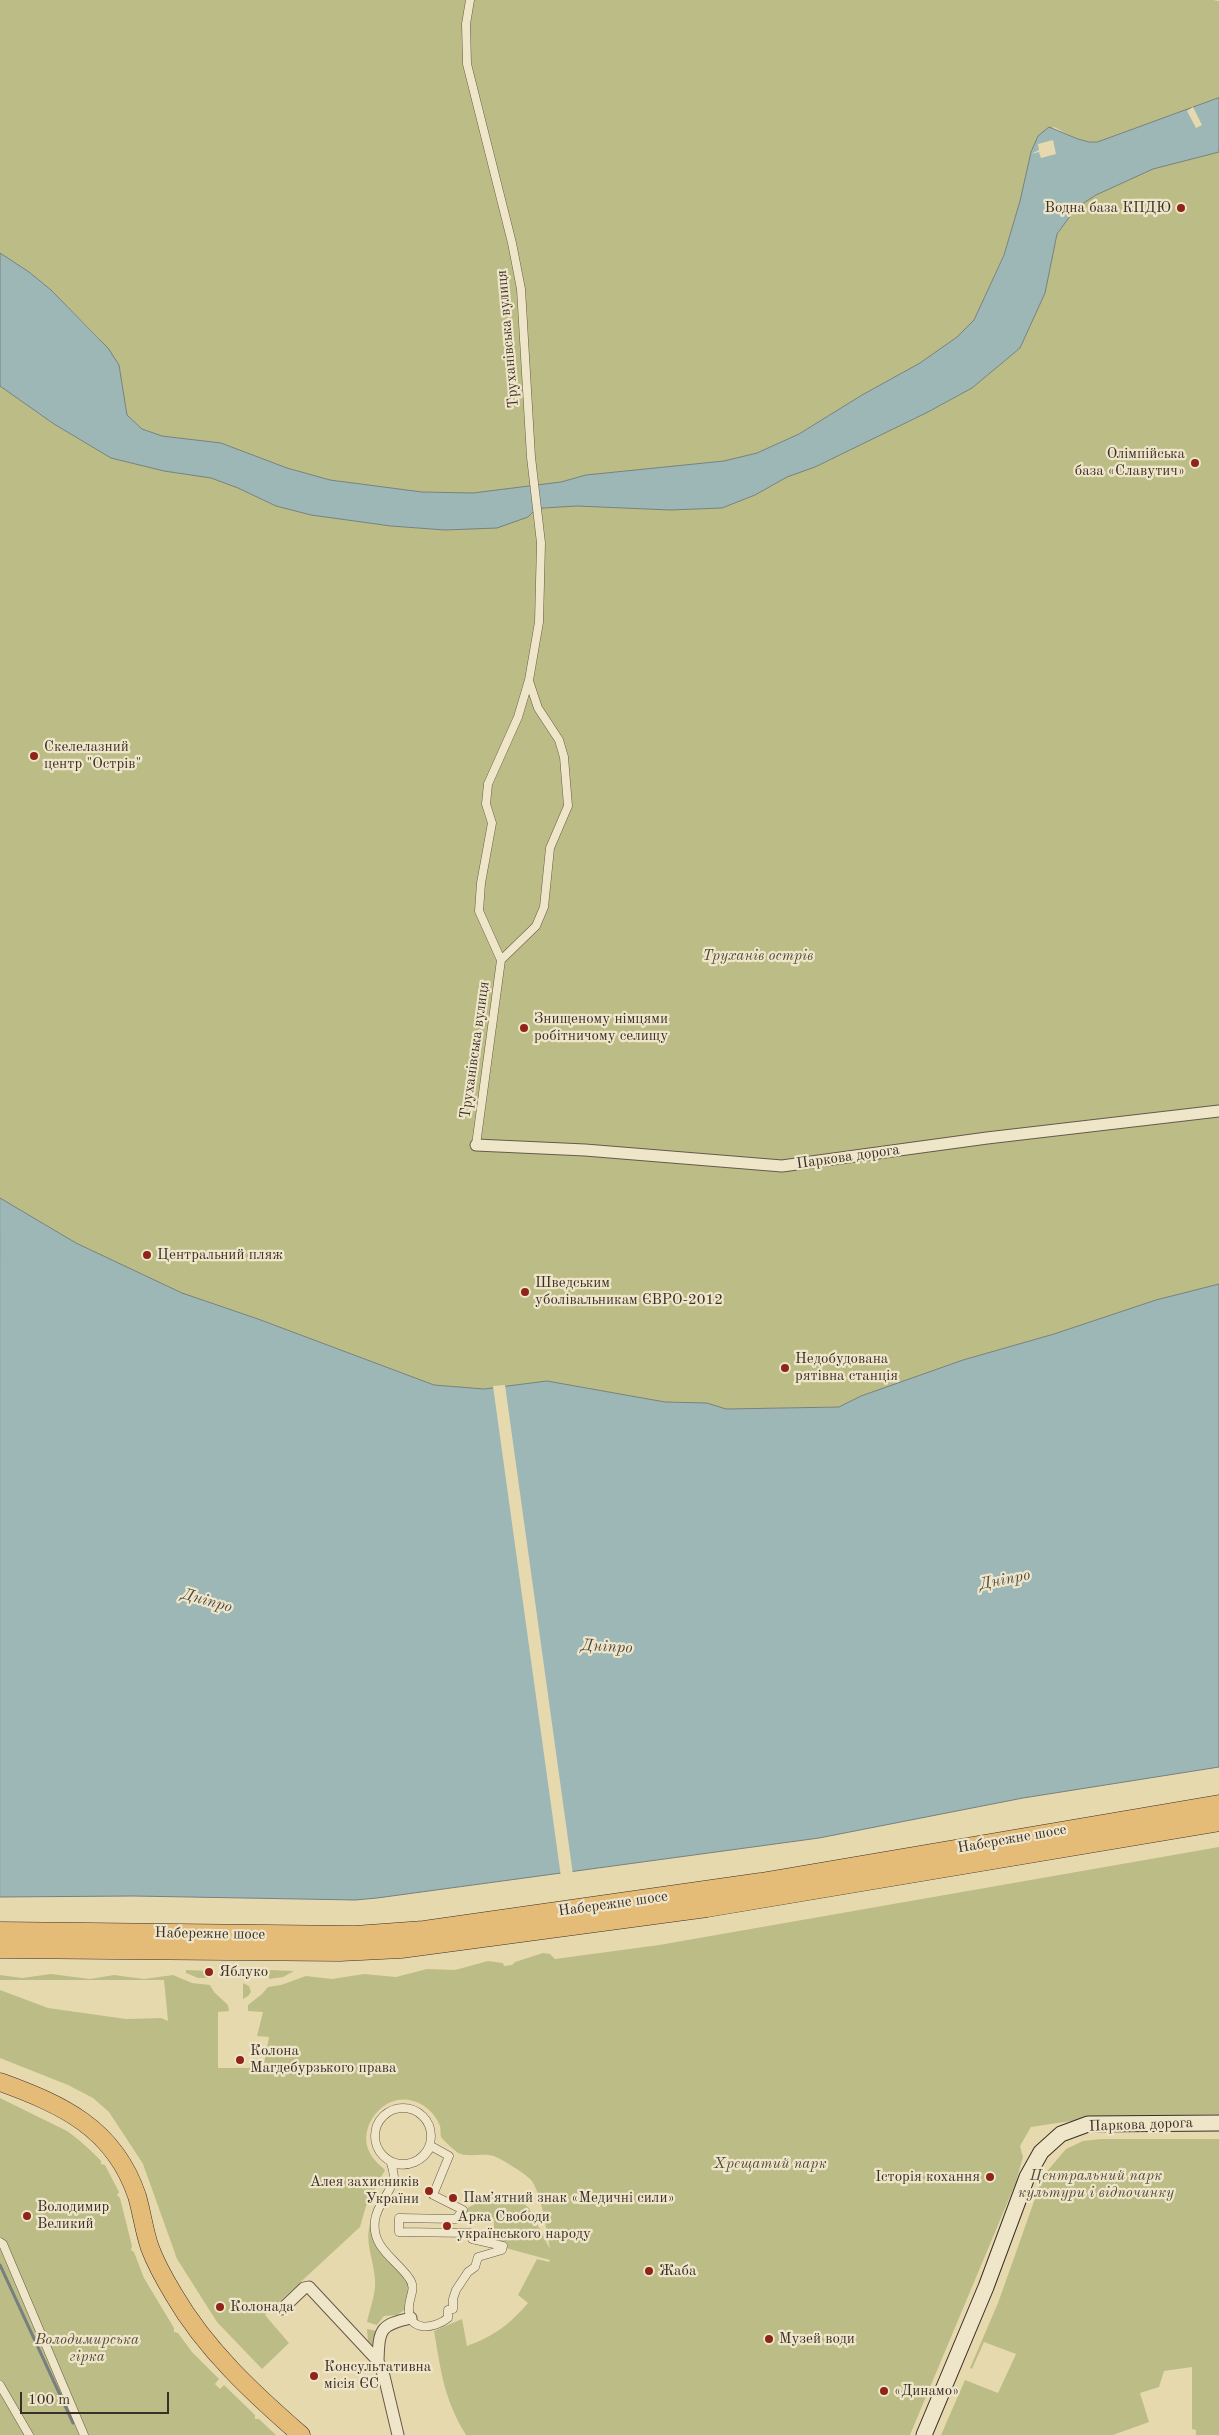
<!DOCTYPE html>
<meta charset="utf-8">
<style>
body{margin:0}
#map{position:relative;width:1219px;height:2435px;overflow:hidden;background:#e7d9ae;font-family:"Old Standard TT",serif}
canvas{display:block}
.scale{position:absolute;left:20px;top:2392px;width:149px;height:22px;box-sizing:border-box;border:2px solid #3b2e28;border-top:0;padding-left:6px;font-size:15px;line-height:18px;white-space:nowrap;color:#3b2e28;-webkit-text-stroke:4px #efe6ca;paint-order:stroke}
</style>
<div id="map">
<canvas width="1219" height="2435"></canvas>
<div class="scale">100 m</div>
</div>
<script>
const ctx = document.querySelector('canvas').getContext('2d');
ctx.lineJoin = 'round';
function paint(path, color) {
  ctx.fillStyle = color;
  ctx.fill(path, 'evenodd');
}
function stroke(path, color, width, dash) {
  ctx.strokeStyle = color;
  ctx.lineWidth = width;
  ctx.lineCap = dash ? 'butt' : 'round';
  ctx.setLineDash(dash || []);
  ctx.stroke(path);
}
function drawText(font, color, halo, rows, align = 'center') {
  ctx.font = font + ' "Old Standard TT",serif';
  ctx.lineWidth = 4.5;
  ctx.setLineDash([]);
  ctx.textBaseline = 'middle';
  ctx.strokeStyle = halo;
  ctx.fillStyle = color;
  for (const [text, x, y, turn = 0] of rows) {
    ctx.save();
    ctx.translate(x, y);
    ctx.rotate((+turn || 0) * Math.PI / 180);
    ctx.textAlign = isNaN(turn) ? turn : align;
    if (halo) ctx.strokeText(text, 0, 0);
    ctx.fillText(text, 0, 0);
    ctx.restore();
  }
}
const green = new Path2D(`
 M0,0H1213L1219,1V98L1097,142C1082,143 1068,134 1054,127L1038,136L1031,152L1020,201L1004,254L974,320L957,337L920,363L862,395L799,434L757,453L724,461L586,475L561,482L506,489L473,493L422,492L330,480L287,468L221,443L162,436L142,429L127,415L119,365L99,338L51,290L29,272L0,253Z
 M1219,152V1284L1156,1300L1054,1334L963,1360L861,1396L839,1407L725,1409L707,1403L665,1402L547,1381L483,1389L434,1385L258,1319L182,1293L76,1243L0,1198V386L54,424L111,458L164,471L211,478L238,488L276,506L311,515L391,526L445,530L466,529L528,517L536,509L544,508L577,506L670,510L722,508L755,495L787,477L815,467L926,413L972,388L1020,348L1045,293L1057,234L1076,208L1096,195L1153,169Z
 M1219,1847V2114L1098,2117L1031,2127L1020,2146L1023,2157L1016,2182L910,2435H466C444,2399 441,2372 434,2331L462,2319L467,2346C494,2336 509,2325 528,2303L518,2295L537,2259L549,2262L550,2260L472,2239L470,2233H494V2219H456L463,2210L493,2195L521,2201L529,2208L550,2249C547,2232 541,2192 531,2180C526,2174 503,2160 496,2157C485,2152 468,2158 458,2153C454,2150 444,2141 441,2137C440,2134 441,2129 440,2126C435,2113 423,2102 409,2100C384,2096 362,2122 367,2146C370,2156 377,2163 385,2170L366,2206L360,2227L265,2315L289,2343L262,2369L217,2322L177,2259L143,2164L109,2112L93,2098L68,2085L0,2058V1990L48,2008L126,2019L161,2018L168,2021L164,1980H0V1975L22,1978L51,1974L90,1979L114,1975L144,1979L173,1975L192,1983L210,1985L214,1992L228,2005L229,2011L218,2012V2068H263L269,2037L257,2036L263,2012L248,2011V2005L262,1994L268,1987L281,1985L306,1976L332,1979L364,1974L396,1977L427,1969L455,1970L488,1961L503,1963L504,1966L512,1965L515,1962L543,1953L550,1954L555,1959L659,1945Z
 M186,1970L210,1971V1978H198L186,1973Z
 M268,1970L294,1971L283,1977L269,1979Z
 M243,1983L249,1986L251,1992L248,1996L243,1999Z
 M0,2098L67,2131C78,2139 89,2148 101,2161V2164L105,2165L119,2192L117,2195L120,2198L132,2246L131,2250L134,2252L144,2278L174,2328V2332L178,2333L192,2352L219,2379L215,2384L220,2389L224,2385L255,2415V2419H259L276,2435H0Z
 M1101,2139H1219V2435H1196V2430L1192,2429V2367L1164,2371L1159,2387L1140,2393L1149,2422L1113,2435H941L965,2380L998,2393L1016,2354L984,2342L972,2369L970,2368L998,2303L1043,2176L1066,2149L1083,2141Z
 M375,2211L378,2241L409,2278V2307L397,2315L384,2316L377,2325L367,2322C370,2308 376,2294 375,2280C373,2252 361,2239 375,2211Z
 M367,2329L377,2331L374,2342L371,2346L368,2342Z`);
const water = new Path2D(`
 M1219,98V152L1153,169L1096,195L1076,208L1057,234L1045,293L1020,348L972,388L926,413L815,467L787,477L755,495L722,508L670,510L577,506L544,508L536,509L528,517L497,528L445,530L391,526L311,515L276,506L238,488L211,478L164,471L111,458L54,424L0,386V253L29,272L51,290L108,348L119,365L127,415L142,429L162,436L221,443L287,468L330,480L422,492L473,493L561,482L586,475L724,461L757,453L799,434L862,395L920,363L957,337L974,320L1004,255L1020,201L1031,152L1038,136L1049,127L1078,139L1089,142H1097Z
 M0,1198L76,1243L182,1293L258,1319L434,1385L484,1389L547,1381L665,1402L707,1403L726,1409L839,1407L861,1396L963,1360L1054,1334L1156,1300L1219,1284V1767L1023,1798L819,1838L377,1898L355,1900L133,1896L0,1897Z`);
const pier = new Path2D(`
 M1193,107L1202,125L1196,128L1187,111Z
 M1053,140L1056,154L1041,158L1039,152L1031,154L1039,150L1038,144Z
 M505,1385L573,1875L561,1877L493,1386Z`);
const stream = new Path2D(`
 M0,2265L73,2423`);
const pedestrian = new Path2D(`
 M470,0L466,24L467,64L512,243L521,289L531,457L541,543L539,622L529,680L518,717L488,784L486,804L492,823L481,883L479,911L501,960L476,1145
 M501,960L536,926L544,907L550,848L568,806L564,757L559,740L538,708L529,681
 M375 2136a28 28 0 1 1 56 0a28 28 0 1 1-56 0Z
 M431,2146L449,2156L433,2195L463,2210L456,2219L399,2218V2232L470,2233L472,2239L503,2246L502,2250L478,2257L475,2267L468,2272L456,2290L453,2299V2309L448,2310V2318C435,2329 407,2333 409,2307C409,2296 417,2289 409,2278C396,2259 371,2248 375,2220C377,2204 391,2193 394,2178C394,2173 392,2167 391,2163C408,2168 423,2162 431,2146Z
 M0,2242L3,2244L84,2435
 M0,2385L29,2435`);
const minor = new Path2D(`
 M476,1145L585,1150L782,1166L987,1138L1219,1111
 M282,2309L304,2288L309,2287L378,2361L384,2376L398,2435
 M378,2361C379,2329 380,2325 411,2318`);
const secondary = new Path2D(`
 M924,2435L986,2287L1027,2177L1041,2152L1061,2134L1088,2124L1219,2123`);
const primary = new Path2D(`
 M0,1931L355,1935L424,1930L761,1882L1219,1804
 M0,1949L340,1952L401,1949L707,1908L1219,1822
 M0,2082C63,2105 114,2128 137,2196C142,2213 144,2231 150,2248C156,2264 165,2280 174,2295C206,2350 254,2394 301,2435`);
const markers = [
 [1181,208,5,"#8f2418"],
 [1195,463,5,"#8f2418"],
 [34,756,5,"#8f2418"],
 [524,1028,5,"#8f2418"],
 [147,1255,5,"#8f2418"],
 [525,1292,5,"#8f2418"],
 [785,1368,5,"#8f2418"],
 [209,1972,5,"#8f2418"],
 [240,2060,5,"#8f2418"],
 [990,2177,5,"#8f2418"],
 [429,2191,5,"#8f2418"],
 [453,2198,5,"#8f2418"],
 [27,2216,5,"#8f2418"],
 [447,2226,5,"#8f2418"],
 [649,2271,5,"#8f2418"],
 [220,2307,5,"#8f2418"],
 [769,2339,5,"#8f2418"],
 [314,2376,5,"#8f2418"],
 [884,2391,5,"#8f2418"]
];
const poiNames = [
 ["Водна база КПДЮ",1171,208,"right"],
 ["Олімпійська",1185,454,"right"],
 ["база «Славутич»",1185,471,"right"],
 ["Скелелазний",44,747],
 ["центр \"Острів\"",44,764],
 ["Знищеному німцями",534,1019],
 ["робітничому селищу",534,1036],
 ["Центральний пляж",157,1255],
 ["Шведським",535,1283],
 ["уболівальникам ЄВРО-2012",535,1300],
 ["Недобудована",795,1359],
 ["рятівна станція",795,1376],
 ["Яблуко",219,1972],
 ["Колона",250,2051],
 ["Магдебурзького права",250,2068],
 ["Історія кохання",980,2177,"right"],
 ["Алея захисників",419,2182,"right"],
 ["України",419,2199,"right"],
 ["Памʼятний знак «Медичні сили»",463,2198],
 ["Володимир",37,2207],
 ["Великий",37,2224],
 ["Арка Свободи",457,2217],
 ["українського народу",457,2234],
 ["Жаба",659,2271],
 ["Колонада",230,2307],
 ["Музей води",779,2339],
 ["Консультативна",324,2367],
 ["місія ЄС",324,2384],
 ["«Динамо»",894,2391]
];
const streetNames = [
 ["Труханівська вулиця",508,339,-95],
 ["Труханівська вулиця",475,1050,-82],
 ["Паркова дорога",848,1157,-8],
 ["Набережне шосе",1012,1839,-10],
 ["Набережне шосе",613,1904,-8],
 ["Набережне шосе",210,1934,1],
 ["Паркова дорога",1141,2125,-2]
];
const parkNames = [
 ["Труханів острів",758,956],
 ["Хрещатий парк",770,2164],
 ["Центральний парк",1096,2176],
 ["культури і відпочинку",1096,2193],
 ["Володимирська",87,2340],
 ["гірка",87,2357]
];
const waterNames = [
 ["Дніпро",1005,1580,-11],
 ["Дніпро",207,1601,16],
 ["Дніпро",607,1647,3]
];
paint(green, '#bcbd86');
paint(water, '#9db7b7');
stroke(water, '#76807e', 1);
paint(pier, '#e7d9ae');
stroke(stream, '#76807e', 3);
stroke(pedestrian, '#66594a', 9);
stroke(minor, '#66594a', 13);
stroke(secondary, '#3b2e28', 17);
stroke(primary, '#3b2e28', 19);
stroke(pedestrian, '#efe6ca', 8);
stroke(minor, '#efe6ca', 11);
stroke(secondary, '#efe6ca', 15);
stroke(primary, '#e4bc77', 18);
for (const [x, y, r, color] of markers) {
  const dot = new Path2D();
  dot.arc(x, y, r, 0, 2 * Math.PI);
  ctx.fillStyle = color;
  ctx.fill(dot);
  stroke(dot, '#efe6ca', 2);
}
drawText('15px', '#3b2e28', '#efe6ca', poiNames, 'left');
drawText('15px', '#3b2e28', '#efe6ca', streetNames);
drawText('italic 15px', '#554b3b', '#efe6ca', parkNames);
drawText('italic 16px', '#4f4945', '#efe6ca', waterNames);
</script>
